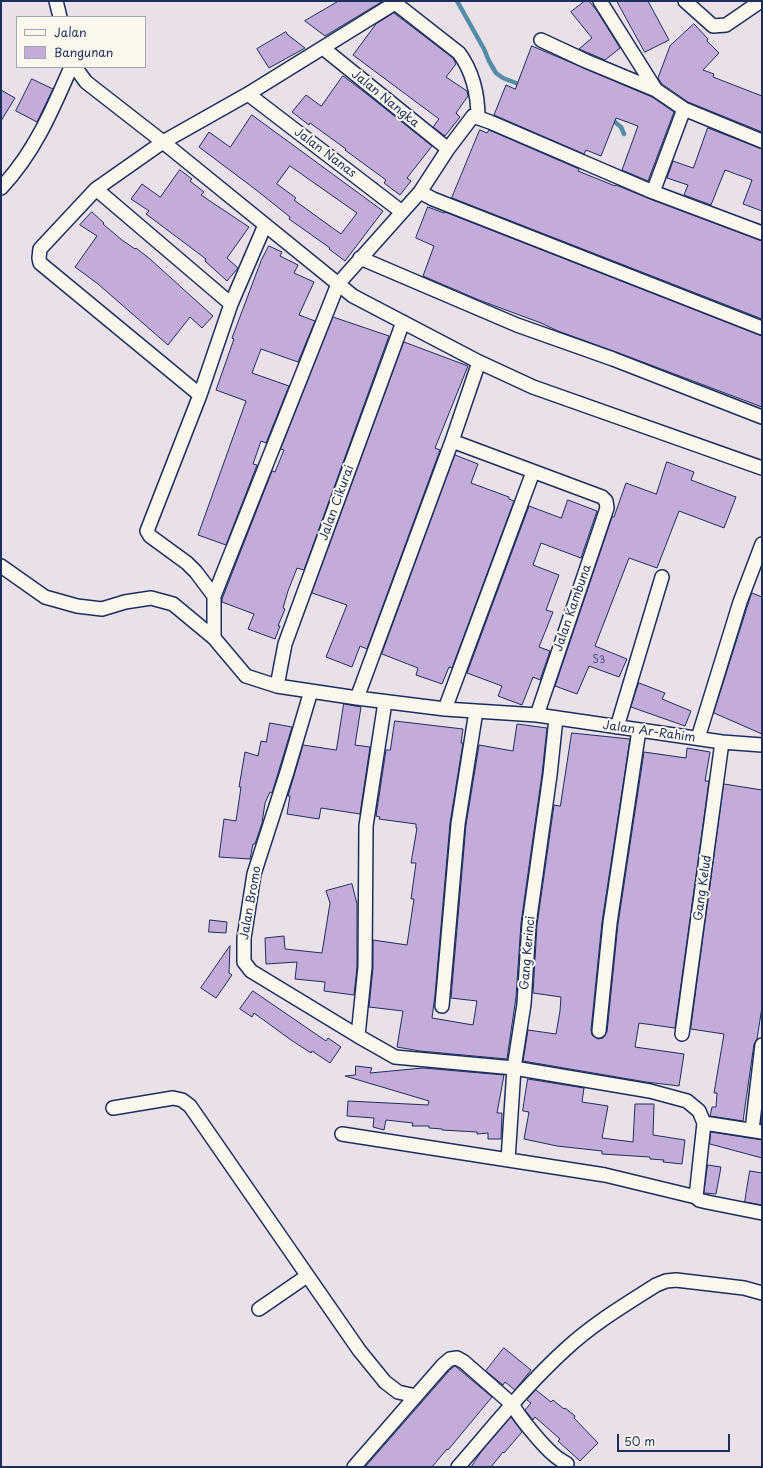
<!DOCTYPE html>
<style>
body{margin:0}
#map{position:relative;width:763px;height:1468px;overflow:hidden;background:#eae0e7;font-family:"Playpen Sans",sans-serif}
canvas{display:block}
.frame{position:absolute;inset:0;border:2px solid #1b2f5e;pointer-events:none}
.legend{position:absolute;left:16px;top:16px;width:130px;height:52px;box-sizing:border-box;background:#fbf7ec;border:1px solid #a1a7b3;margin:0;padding:5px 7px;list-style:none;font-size:12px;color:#1b2f5e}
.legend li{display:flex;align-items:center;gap:8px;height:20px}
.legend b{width:20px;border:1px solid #a1a7b3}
.scale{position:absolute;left:617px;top:1434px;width:113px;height:18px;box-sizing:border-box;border:2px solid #1b2f5e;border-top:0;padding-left:5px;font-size:12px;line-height:14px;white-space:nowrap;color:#1b2f5e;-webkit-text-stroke:3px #fbf7ec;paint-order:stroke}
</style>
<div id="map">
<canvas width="763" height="1468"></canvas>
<div class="frame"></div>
<ul class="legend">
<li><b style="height:5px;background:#fbf7ec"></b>Jalan</li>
<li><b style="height:11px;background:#c3abda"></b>Bangunan</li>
</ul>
<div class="scale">50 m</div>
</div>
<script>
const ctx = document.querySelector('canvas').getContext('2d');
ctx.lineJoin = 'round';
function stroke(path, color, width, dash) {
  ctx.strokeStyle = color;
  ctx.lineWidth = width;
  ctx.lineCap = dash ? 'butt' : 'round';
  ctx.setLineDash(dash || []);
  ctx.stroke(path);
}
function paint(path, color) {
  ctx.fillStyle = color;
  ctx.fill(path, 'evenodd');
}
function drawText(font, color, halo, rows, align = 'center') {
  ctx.font = font + ' "Playpen Sans",sans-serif';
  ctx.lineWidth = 4;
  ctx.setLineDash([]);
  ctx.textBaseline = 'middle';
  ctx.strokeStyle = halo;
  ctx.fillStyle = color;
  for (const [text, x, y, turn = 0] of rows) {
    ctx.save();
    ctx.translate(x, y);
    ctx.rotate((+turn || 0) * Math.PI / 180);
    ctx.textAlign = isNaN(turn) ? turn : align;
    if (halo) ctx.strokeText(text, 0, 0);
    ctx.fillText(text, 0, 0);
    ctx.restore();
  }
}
const stream = new Path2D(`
 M457,1L484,49L489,61L496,73L503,78L521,85
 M610,118L621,127L624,134`);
const building = new Path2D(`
 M339,1H383L325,36L305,21Z
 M585,1H589L597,11L620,48L605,60L579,49L592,38L571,12Z
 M617,1H648L669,40L645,52Z
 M394,13L453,58L456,64L446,77L467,91L468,96L456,113L460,117L445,136L433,127L439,119L353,55L376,24Z
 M694,24L708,39L707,41L719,53L703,70L714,74L713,77L762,96V132L688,102L662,84L658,78L670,46Z
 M286,32L288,35L305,48L269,68L257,49Z
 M532,46L652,97L674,112L648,181L622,170L638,126L616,118L601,156L586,150L584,154L494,115L506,85L515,89Z
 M343,76L363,91L432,146L407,178L411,181L400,195L384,183L386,180L345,150L346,149L310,123L309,125L292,112L306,95L321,106Z
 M32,79L53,89L37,122L16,111Z
 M1,90L15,98L1,121Z
 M252,115L383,211L345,261L329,249L330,248L289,219L290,217L255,189L199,147L209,132L230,147ZM290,166L357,213L341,234L294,200L296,198L277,184Z
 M708,128L762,149V211L743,204L752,180L725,170L711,205L684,195L688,185L667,178L673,161L693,168Z
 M480,130L487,133L489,130L579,169L578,171L615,186L616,185L650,199L762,241V319L452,198Z
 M180,170L192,179L190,181L204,192L201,195L249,227L227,258L238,268L227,281L205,261L206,259L146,214L149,211L131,199L142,184L160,197Z
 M428,207L444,213L445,212L762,336V407L616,352L558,331L541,323L479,300L423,276L434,246L416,238Z
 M92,212L104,223L103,224L122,240L135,249L136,248L150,259L213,316L202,328L190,317L168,345L98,284L75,267L97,236L80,225Z
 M269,246L282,252L280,256L298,265L294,273L314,282L299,315L315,321L298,362L261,349L252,373L289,386L266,443L261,441L253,464L257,465L226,545L198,535L246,401L216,390L234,339L232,338L261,261Z
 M333,317L389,336L304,570L297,568L288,591L283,608L285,609L278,626H280L275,639L248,629L254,614L222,602V599L272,471L275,472L284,450L281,449Z
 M404,342L468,366L435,448L440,450L367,649L360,646L352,667L326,657L347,605L312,593Z
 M455,455L478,464L471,483L509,497V499L514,501L452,668L449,667L442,684L416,675L418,668L382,654Z
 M667,462L694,472L691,480L736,497L724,528L679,511L657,568L629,558L595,646L627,659L619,677L589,666L577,694L555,686L612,517H614L626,483L656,494Z
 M568,500L597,511L581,558L541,543L533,565L559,575L546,610L553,612L539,647L550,651L540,680L533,677L522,705L498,696L502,686L467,673L529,506L561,518Z
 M752,593L762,597V734L714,713Z
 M639,683L665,693L662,699L691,711L685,726L631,707Z
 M344,704L361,707L355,745L370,747L360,814L321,808L319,819L287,814L290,796H288L303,745L336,750Z
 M395,721L463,729L461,743H463L450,823L435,995L432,1018L473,1025L477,1001L451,998L466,825L479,745L513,751L517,724L547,728L542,774L521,923L516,997L507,1059L420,1051L397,1047L403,1011L369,1007L373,968V940L407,945L414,899H411L416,863H411L417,828H416V824L379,819L380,817L376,816L386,750H390Z
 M270,723L292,727L272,793L270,792L265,803L262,823L255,844H253L250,859L219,857L224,819L236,821L241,787H239L245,752L258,756L261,741L266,742Z
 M572,733L630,739L602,922L591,1030L592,1035L598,1039L603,1038L607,1032L618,924L644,752L686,758L687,748L710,752L705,781H709L675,1028L639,1023L635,1047L684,1054L679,1086L646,1082L523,1061L528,1030L556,1034L560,1011L561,997L533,993L537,925L554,805L560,806Z
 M724,784L762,790V1007L757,1039L754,1044L743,1121L710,1116L712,1107H716L717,1093H714L724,1034L691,1029Z
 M352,884L357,904V967L354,995L324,991L325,982L295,979L297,962L266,964L265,938L284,936L285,949L322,953L330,903L326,891Z
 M210,920L227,922L226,933L209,932Z
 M230,946L229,973L232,975L216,998L201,988Z
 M253,991L326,1041L328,1038L341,1047L330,1063L312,1051L311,1053L291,1040L254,1013L252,1017L240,1009Z
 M356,1066L372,1068L370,1073L423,1068L504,1075L497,1113H502L501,1139H488V1133L477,1134V1132L442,1130V1129L429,1128V1126H412L413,1123L386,1120L384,1130L373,1127L374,1118L347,1116L348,1101L428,1105L429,1101L345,1076L355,1075Z
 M528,1079L584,1088L582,1102L608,1106L602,1138L633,1142L635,1104H654L653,1135L685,1140L682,1164L663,1162L664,1160L650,1159V1157L602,1154V1151L557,1146L524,1139L529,1112L523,1111Z
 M711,1132L762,1140V1158L710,1144Z
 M708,1165L721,1167L716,1194L704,1193Z
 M750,1171L762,1173V1205L745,1202Z
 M504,1348L531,1370L515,1390L505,1382L503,1385L486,1371Z
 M455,1366L492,1397L448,1450L447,1449L432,1467H365L449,1371Z
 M536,1390L551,1402L553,1400L564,1409L565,1408L575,1416L574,1418L598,1443L580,1461L558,1441L560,1439L535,1417L533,1420L525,1410L531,1403L527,1400Z
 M511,1417L522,1432L504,1453L503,1452L491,1467H471L481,1452Z`);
const minor = new Path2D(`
 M56,1L60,17
 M600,1L656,90L684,109L762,141
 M685,1L713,26L726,25L761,1
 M541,40L586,61L656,90
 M323,48L448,149
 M75,67L86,82L163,142L353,296L479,362L533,387L762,468
 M248,94L402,212
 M1,188C34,153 52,111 71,67
 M96,189L231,304
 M420,192L448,149L473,116L490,122L653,192L762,233
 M653,192L684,109
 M360,258L517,325L613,359L762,417
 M200,395L40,263L39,258L40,249L96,189L163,142L248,94L395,3L459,53C473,72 478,96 478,118
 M452,441L602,497L606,501L607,508L537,715
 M1,566L45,597L77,606L102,609L125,602L151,598L173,604L214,638L246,676L277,686L357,698L445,709L537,715L722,742L762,745
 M214,596L338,284L420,192L433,199L762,328
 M214,638V596L196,572L187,563L150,536L147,531L200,395L231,304L265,225
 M277,686L285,644L403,322
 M311,691L287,772L254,874L244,938V962L251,971L358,1036
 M357,698L452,441L479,362
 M385,702L366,826L365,967L358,1036L395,1057L514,1068L524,1004L529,924L550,775L556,718
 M445,709L533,472
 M617,727L662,577
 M698,738L740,602L762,544
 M442,1006L458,824L476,711
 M599,1031L610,923L639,730
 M682,1034L722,742
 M113,1108L173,1098L182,1100L190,1106L359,1350L385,1382L398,1392L416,1396
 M704,1123L696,1197L699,1200L707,1202L762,1213
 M752,1130L762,1045
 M342,1134L605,1175L696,1197
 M508,1160L514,1068L650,1091L687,1101L699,1111L704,1123L762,1132
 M259,1309L307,1276
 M354,1467L443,1365L450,1359L457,1358L464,1362L513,1405C518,1416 544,1447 554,1455C558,1459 563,1461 567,1464
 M458,1467C493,1427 527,1384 567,1348C594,1323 625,1305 656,1285L666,1281L676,1280L744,1288L762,1293`);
const numberNames = [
 ["S3",599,660]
];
const streetNames = [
 ["Jalan Nangka",385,99,39],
 ["Jalan Nanas",325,153,37],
 ["Jalan Cikurai",337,503,-70],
 ["Jalan Kambuna",573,608,-71],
 ["Jalan Ar-Rahim",649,732,8],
 ["Gang Kelud",703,888,-82],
 ["Jalan Bromo",251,903,-80],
 ["Gang Kerinci",528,953,-85]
];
stroke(stream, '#558da7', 4.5);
paint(building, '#c3abda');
stroke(building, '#1b2f5e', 1);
stroke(minor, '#1b2f5e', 16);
stroke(minor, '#fbf7ec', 13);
drawText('10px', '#454e7d', null, numberNames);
drawText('12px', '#1b2f5e', '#fbf7ec', streetNames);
</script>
